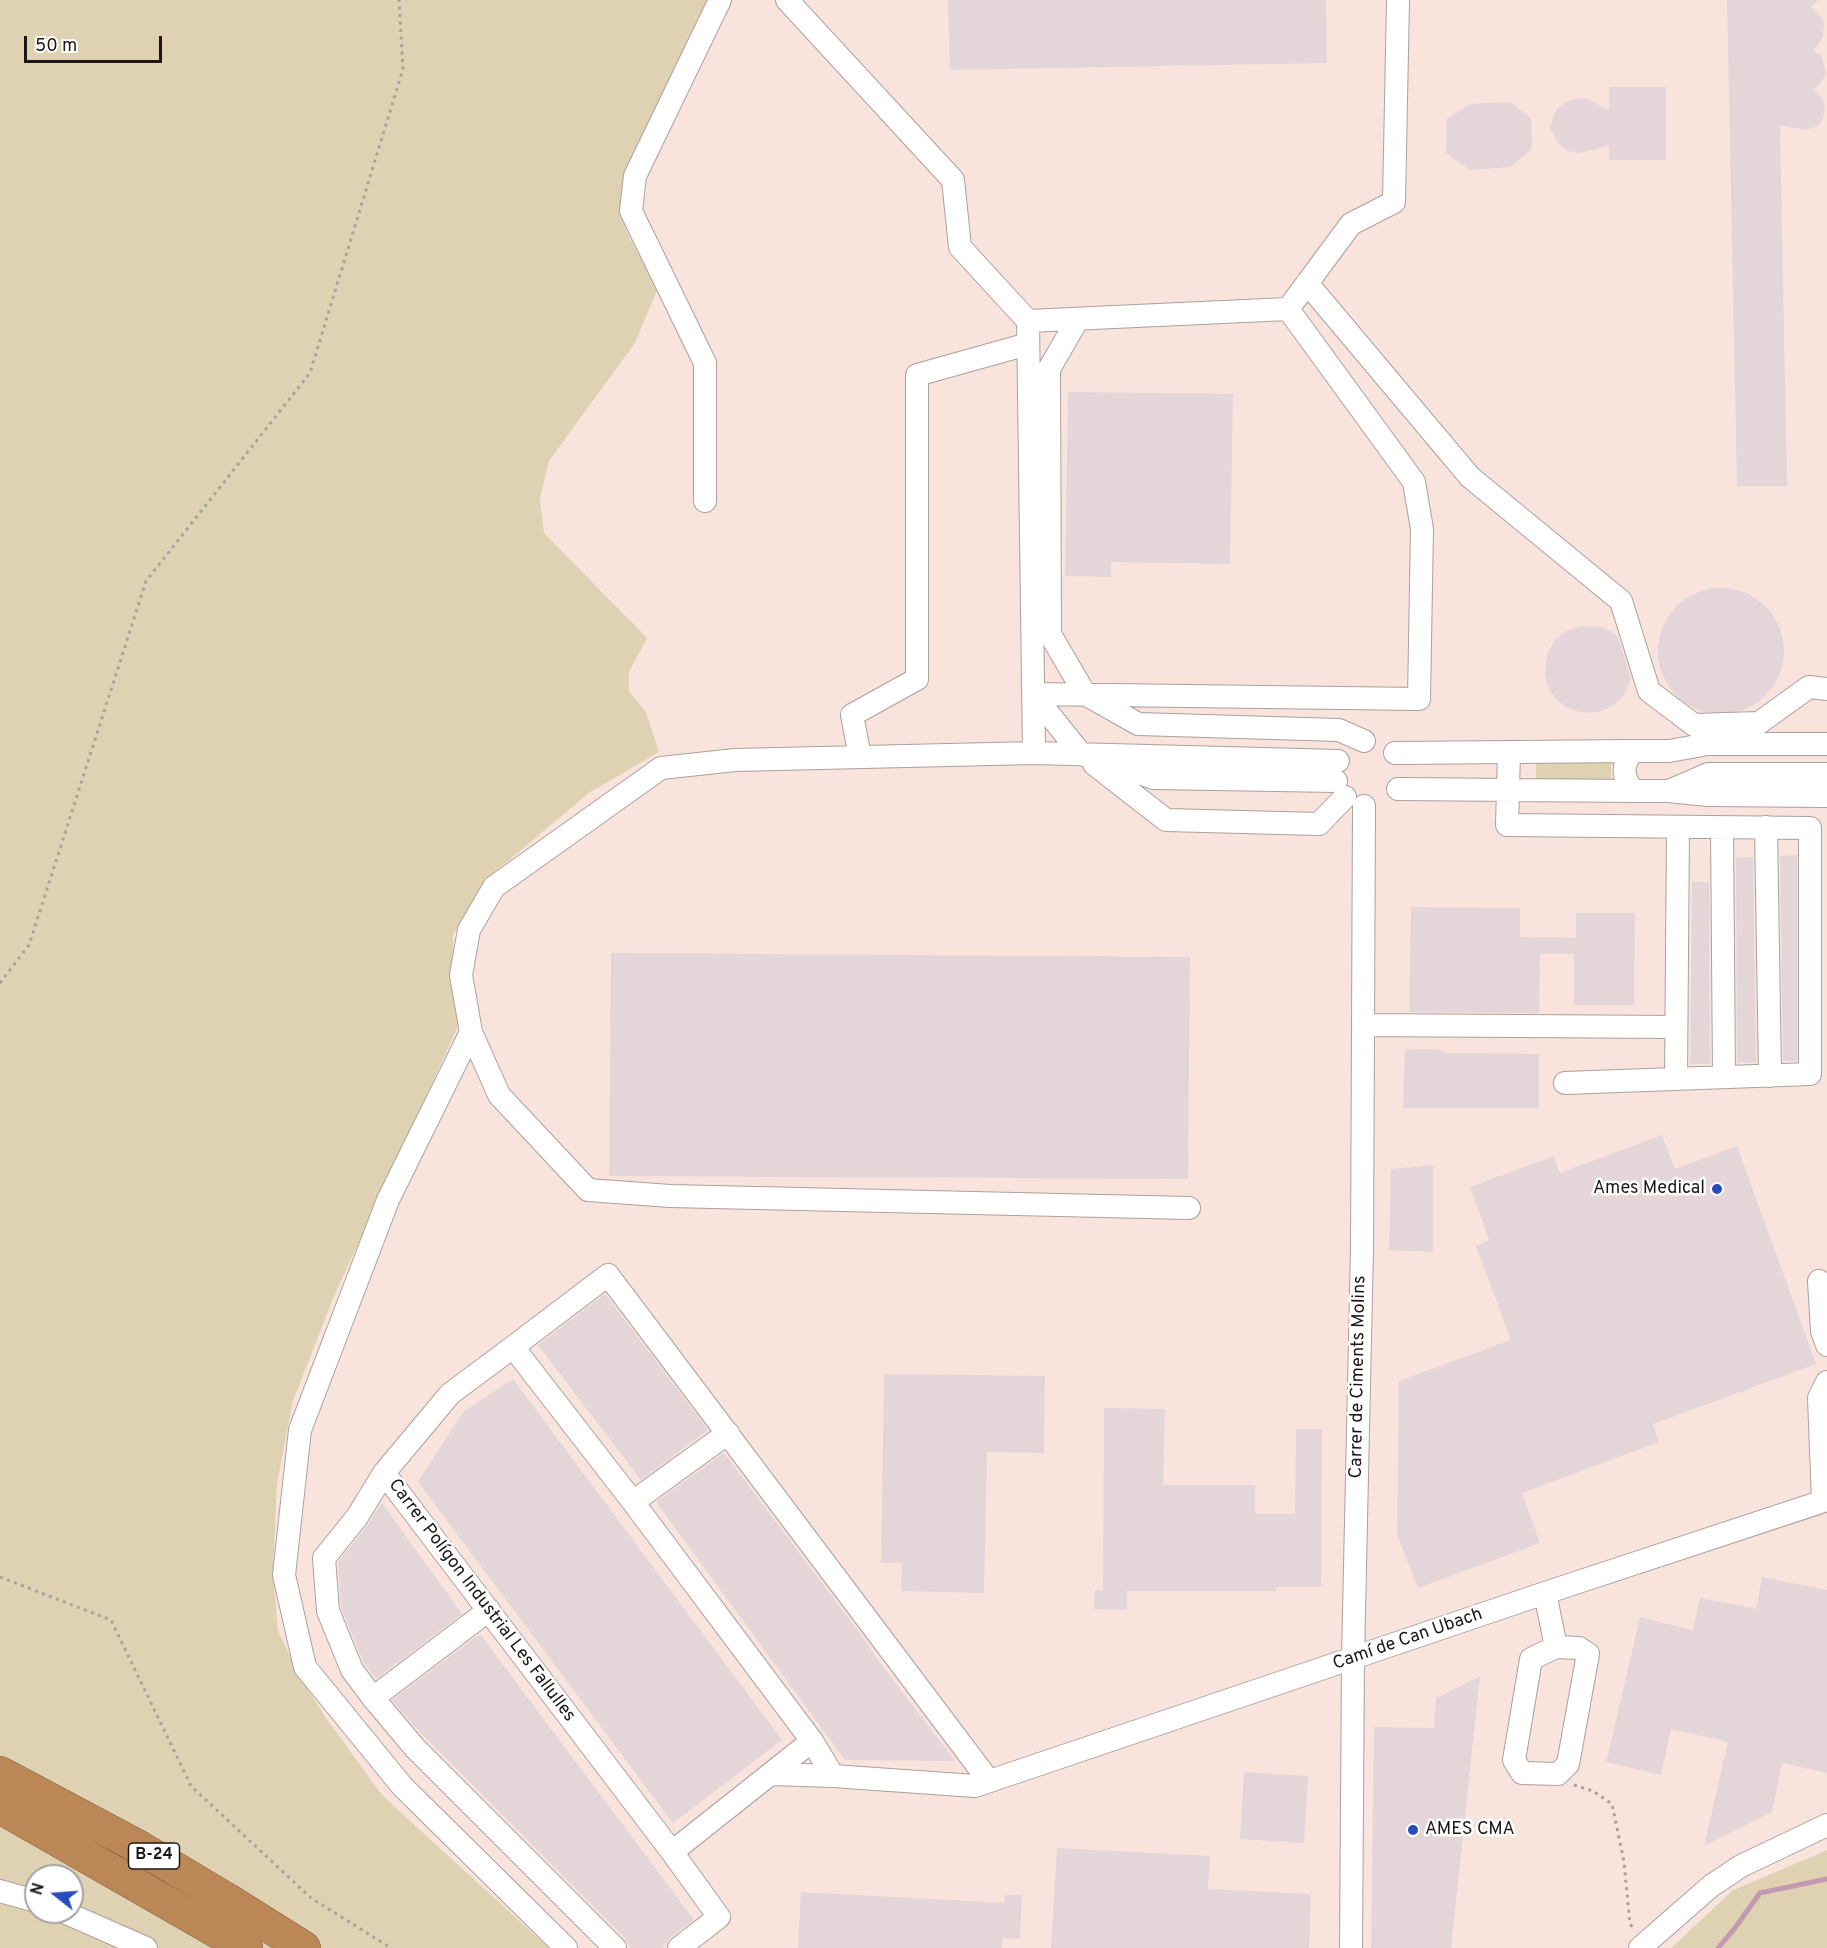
<!DOCTYPE html>
<meta charset="utf-8">
<style>
body{margin:0}
#map{position:relative;width:1827px;height:1948px;overflow:hidden;background:#fdf3f0;font-family:Overpass,sans-serif}
canvas{display:block}
.north{position:absolute;left:24px;top:1864px;width:60px;height:60px;box-sizing:border-box;background:#fff;border:2px solid #a4a2a2;border-radius:50%;rotate:287deg;font-size:16px;font-weight:700;line-height:24px;text-align:center;color:#1c1716}
.north::after{content:'';display:block;margin:auto;width:21px;height:27px;background:#274cbb;clip-path:polygon(50% 0,100% 100%,50% 72%,0 100%)}
.scale{position:absolute;left:24px;top:36px;width:138px;height:27px;box-sizing:border-box;border:3px solid #1c1716;border-top:0;padding-left:8px;font-size:18px;line-height:21px;white-space:nowrap;color:#1c1716;-webkit-text-stroke:4px #fff;paint-order:stroke}
</style>
<div id="map">
<canvas width="1827" height="1948"></canvas>
<div class="north">N</div>
<div class="scale">50 m</div>
</div>
<script>
const ctx = document.querySelector('canvas').getContext('2d');
ctx.lineJoin = 'round';
function paint(path, color) {
  ctx.fillStyle = color;
  ctx.fill(path, 'evenodd');
}
function stroke(path, color, width, dash) {
  ctx.strokeStyle = color;
  ctx.lineWidth = width;
  ctx.lineCap = dash ? 'butt' : 'round';
  ctx.setLineDash(dash || []);
  ctx.stroke(path);
}
function drawText(font, color, halo, rows, align = 'center') {
  ctx.font = font + ' Overpass,sans-serif';
  ctx.lineWidth = 5;
  ctx.setLineDash([]);
  ctx.textBaseline = 'middle';
  ctx.strokeStyle = halo;
  ctx.fillStyle = color;
  for (const [text, x, y, turn = 0] of rows) {
    ctx.save();
    ctx.translate(x, y);
    ctx.rotate((+turn || 0) * Math.PI / 180);
    ctx.textAlign = isNaN(turn) ? turn : align;
    if (halo) ctx.strokeText(text, 0, 0);
    ctx.fillText(text, 0, 0);
    ctx.restore();
  }
}
const built = new Path2D(`
 M715,0H1827V1850L1733,1890L1671,1948H549L383,1796L328,1721L299,1675L278,1631L273,1571L277,1484L293,1401L335,1294L453,970V935L496,871L589,793L659,752L646,712L629,691V672L646,638L544,533L540,499L549,461L635,343L657,292L625,228L621,193L639,149Z`);
const green = new Path2D(`
 M0,0H715L639,149L621,193L625,228L657,291L635,343L549,461L540,499L544,533L647,638L629,672V691L646,712L659,752L589,793L496,871L453,935V970L459,1024L335,1294L293,1401L277,1484L273,1571L278,1631L299,1675L328,1721L383,1796L549,1948H0ZM36,1876H72V1912H36Z
 M1536,761H1611V779L1610,781L1536,780Z
 M1827,1850V1948H1671L1733,1890Z`);
const stream = new Path2D(`
 M1718,1948L1735,1928L1760,1893L1827,1879`);
const building = new Path2D(`
 M948,0H1326L1327,63L950,70Z
 M1727,0H1818L1811,7L1821,17L1824,23L1823,37L1814,50L1822,57L1826,73L1823,80L1814,90L1822,98L1825,105L1823,120L1818,126L1804,130L1780,125L1787,486H1737Z
 M1609,87H1666V160H1609V146L1579,153L1568,151L1559,144L1550,129L1554,114L1560,106L1568,101L1577,98L1588,99L1609,111Z
 M1510,102L1531,118L1532,149L1510,167L1470,170L1446,153L1447,119L1470,104Z
 M1068,392L1233,394L1230,564L1111,562V577L1065,576Z
 M1658 651a63 63 0 1 1 126 0a63 63 0 1 1-126 0Z
 M1580,626L1601,627L1612,632L1618,637L1631,679L1623,697L1611,707L1598,712L1582,713L1567,708L1555,698L1549,690L1545,675L1547,655L1554,641L1566,631Z
 M1797,855V1061H1783L1780,856Z
 M1753,857L1756,1062L1737,1063L1736,858Z
 M1692,882H1709L1710,1064H1690Z
 M1411,907L1520,908V937L1576,938V913H1635L1634,1005H1574V954H1540L1539,1013L1409,1012Z
 M611,953L1190,957L1188,1179L609,1176Z
 M1405,1049L1444,1050V1053L1539,1054V1108H1403Z
 M1662,1135L1675,1169L1737,1146L1816,1364L1653,1424L1659,1442L1522,1493L1540,1543L1418,1588L1397,1535L1399,1381L1511,1340L1476,1246L1489,1240L1470,1187L1554,1156L1560,1173Z
 M1433,1165V1252L1389,1250L1391,1169Z
 M605,1294L708,1430L641,1480L538,1345Z
 M884,1374L1045,1376L1044,1453L987,1452L984,1593L901,1591L902,1563H881Z
 M513,1379L782,1740L673,1823L418,1482L463,1412Z
 M1104,1408L1165,1409L1163,1485H1255V1514H1295L1296,1429H1322L1321,1587H1276V1591H1127V1610L1094,1609L1095,1590L1103,1591Z
 M724,1453L859,1632L878,1660L955,1761L845,1760L656,1502Z
 M382,1503L462,1614L376,1679L364,1663L341,1608L338,1562L368,1525Z
 M1762,1577L1827,1590V1773L1782,1763L1772,1812L1704,1846L1728,1742L1671,1729L1661,1775L1606,1762L1608,1755L1640,1617L1693,1630L1700,1598L1756,1609Z
 M480,1634L694,1920L671,1937L662,1948H631L625,1938L413,1725L392,1700Z
 M1480,1676L1451,1948H1371L1374,1727L1434,1728L1436,1698Z
 M1244,1772L1308,1776L1304,1843L1240,1839Z
 M1057,1848L1210,1856L1208,1889L1311,1894L1309,1948H1051Z
 M801,1892L1004,1903L1005,1895H1022L1020,1939L1002,1938V1948H798Z`);
const path = new Path2D(`
 M0,983L29,945L146,581L310,373L403,69L399,0
 M0,1577L111,1620L191,1786L311,1898L391,1948
 M1574,1785L1593,1791L1612,1804L1624,1862L1630,1924L1634,1929`);
const minor = new Path2D(`
 M787,0L953,180L960,247L1028,321L1034,753
 M1307,283L1470,477L1621,601L1649,691L1694,725L1759,723L1809,687L1827,689
 M1078,319L1049,369L1050,634L1085,694L1138,724L1339,730L1364,741
 M1028,321L1288,309L1351,224L1394,202L1398,0
 M705,501V363L631,211L635,176L720,0
 M1033,694L1419,699L1422,529L1414,482L1288,309
 M1033,694L1081,754L1154,778L1336,781
 M1827,744H1708L1669,751H1634C1621,763 1622,779 1634,791H1668L1708,795L1827,796
 M1395,753L1634,751
 M1509,753L1507,825L1810,828V1074L1565,1083
 M860,757L852,715L917,679V375L1028,344
 M1094,764L1166,820L1319,824L1345,797
 M1398,789L1634,791
 M1669,791L1708,774H1827
 M1766,827L1770,1076
 M1722,828L1724,1077
 M1363,1025L1676,1027
 M471,1032L388,1200L300,1430L284,1575L305,1667L402,1786L566,1948
 M1676,1079L1678,828
 M1189,1208L670,1196L588,1190L499,1095L471,1032L461,975L469,930L494,887L661,768L735,760L1034,753L1338,761
 M1819,1281L1822,1331L1827,1345
 M513,1347L608,1275L989,1781
 M384,1473L357,1517L324,1558L328,1611L352,1670L373,1698L415,1748L615,1948
 M1823,1501L1819,1398L1827,1382
 M633,1502L728,1433
 M1545,1593L1556,1647
 M1556,1647L1579,1648L1588,1654L1568,1764L1558,1774L1522,1773L1514,1760L1531,1659Z
 M373,1698L489,1610
 M812,1741L672,1852L384,1473L450,1394L513,1347L633,1502L812,1741L833,1776
 M771,1774L833,1776L975,1786L1545,1593L1827,1500
 M672,1852L719,1917L679,1948
 M0,1891L36,1901
 M64,1912L146,1948
 M1351,1948L1353,1658L1362,1248L1364,806
 M1640,1948L1711,1886L1741,1866L1827,1825`);
const highway = new Path2D(`
 M0,1773L139,1847L226,1899L304,1948
 M0,1807L246,1948`);
const markers = [
 [1717,1189,6,"#274cbb"],
 [1413,1830,6,"#274cbb"]
];
const shields = [
 [154,1856,51]
];
const shieldNames = [
 ["B-24",154,1856]
];
const poiNames = [
 ["Ames Medical",1705,1189],
 ["AMES CMA",1425,1830,"left"]
];
const streetNames = [
 ["Carrer de Ciments Molins",1359,1377,-89],
 ["Carrer Polígon Industrial Les Fallulles",481,1601,53],
 ["Camí de Can Ubach",1408,1640,-19]
];
paint(built, '#f9e3dd');
paint(green, '#dfd2b2');
stroke(stream, '#c299b0', 5);
paint(building, '#e4d6d8');
stroke(minor, '#aca09d', 24);
stroke(highway, '#846040', 34);
stroke(path, '#a9a19e', 3, [3, 4.5]);
stroke(minor, '#fff', 22);
stroke(highway, '#bc8756', 33);
for (const [x, y, r, color] of markers) {
  const dot = new Path2D();
  dot.arc(x, y, r, 0, 2 * Math.PI);
  ctx.fillStyle = color;
  ctx.fill(dot);
  stroke(dot, '#fff', 2);
}
for (const [x, y, w] of shields) {
  const box = new Path2D();
  box.roundRect(x - w / 2, y - 13, w, 26, 4.5);
  ctx.fillStyle = '#fff';
  ctx.fill(box);
  stroke(box, '#1c1716', 1.5);
}
drawText('bold 16px', '#1c1716', null, shieldNames);
drawText('18px', '#1c1716', '#fff', poiNames, 'right');
drawText('18px', '#1c1716', '#fff', streetNames);
</script>
